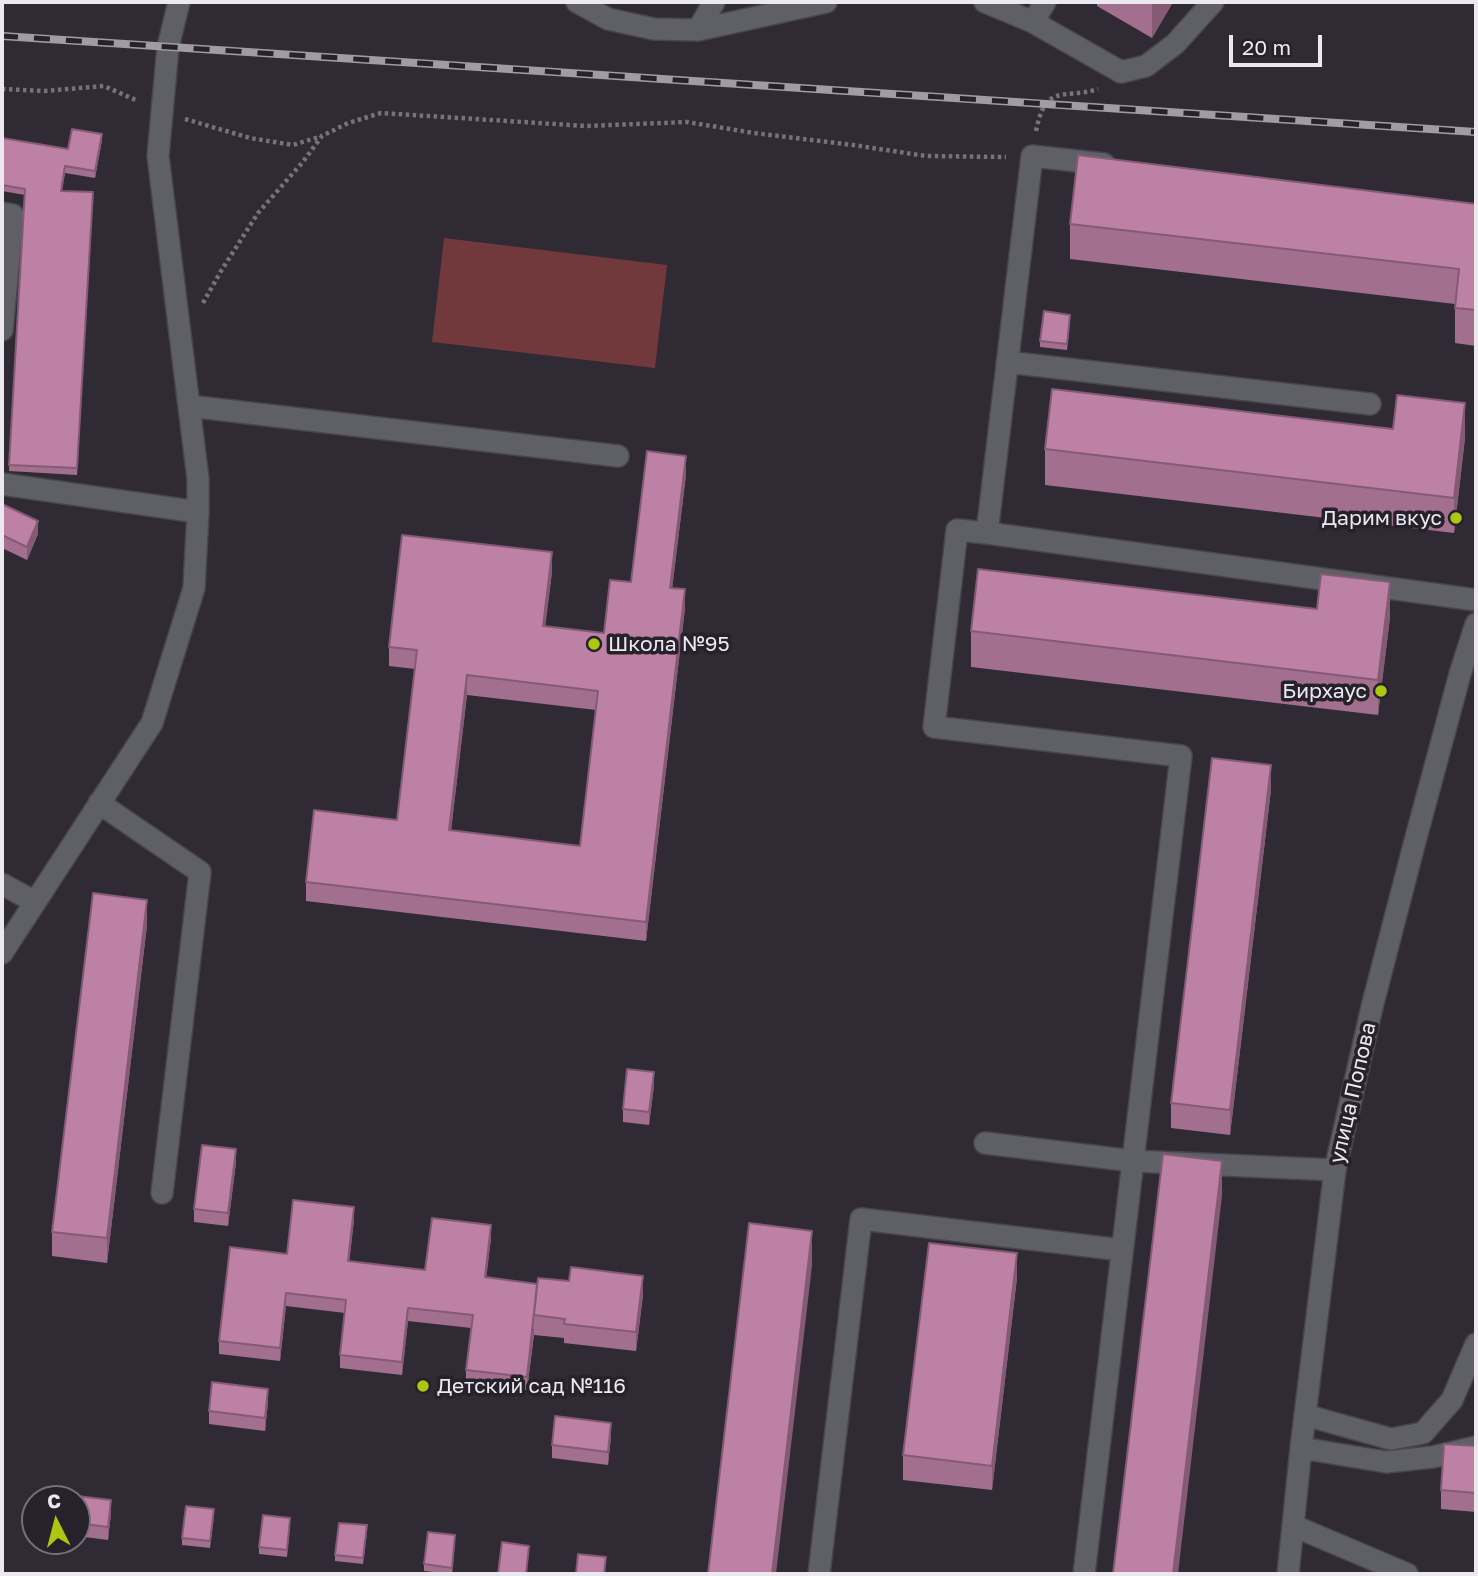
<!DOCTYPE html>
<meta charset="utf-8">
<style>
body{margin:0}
#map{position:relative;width:1478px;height:1576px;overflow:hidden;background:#2f2a34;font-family:"Golos Text",sans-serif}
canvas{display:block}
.frame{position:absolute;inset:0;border:4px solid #ece8ef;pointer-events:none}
.north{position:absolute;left:21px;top:1485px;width:70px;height:70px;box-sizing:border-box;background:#26212a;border:2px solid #757179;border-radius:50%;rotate:354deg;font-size:19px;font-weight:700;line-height:28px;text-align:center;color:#ece8ef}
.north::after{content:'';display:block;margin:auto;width:24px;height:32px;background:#acc612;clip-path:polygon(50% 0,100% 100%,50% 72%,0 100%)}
.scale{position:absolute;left:1229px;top:35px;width:93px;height:32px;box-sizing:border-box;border:4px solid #ece8ef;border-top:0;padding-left:9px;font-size:21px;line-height:24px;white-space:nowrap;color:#ece8ef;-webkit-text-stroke:5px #26212a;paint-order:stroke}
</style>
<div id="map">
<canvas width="1478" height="1576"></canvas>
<div class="frame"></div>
<div class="north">С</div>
<div class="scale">20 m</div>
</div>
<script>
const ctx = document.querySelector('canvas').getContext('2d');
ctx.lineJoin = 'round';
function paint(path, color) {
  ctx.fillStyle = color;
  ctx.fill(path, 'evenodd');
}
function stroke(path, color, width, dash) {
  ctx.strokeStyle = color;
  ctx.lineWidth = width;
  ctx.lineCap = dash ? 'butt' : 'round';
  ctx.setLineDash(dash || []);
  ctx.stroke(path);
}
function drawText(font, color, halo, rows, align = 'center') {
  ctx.font = font + ' "Golos Text",sans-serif';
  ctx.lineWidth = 7;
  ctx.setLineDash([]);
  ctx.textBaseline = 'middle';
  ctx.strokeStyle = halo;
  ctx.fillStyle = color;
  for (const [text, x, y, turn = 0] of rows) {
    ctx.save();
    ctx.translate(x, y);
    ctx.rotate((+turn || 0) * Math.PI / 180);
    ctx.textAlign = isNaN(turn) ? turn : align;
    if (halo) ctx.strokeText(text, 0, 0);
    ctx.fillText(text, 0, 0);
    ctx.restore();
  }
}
const green = new Path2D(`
 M444,238L667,265L655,368L432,342Z`);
const path = new Path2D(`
 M2,89L44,91L104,86L138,101
 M185,119L250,138L293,145L322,136
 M1036,131C1046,82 1063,100 1098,89
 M203,303L221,271L258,213L302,163L322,136L348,123L381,113L586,126L687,122L754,133L853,145L926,156L1006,157`);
const minor = new Path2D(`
 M577,2L608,19L654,29L698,30L826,2
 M985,2L1033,22
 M1045,2L1033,22L1121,72L1146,66L1175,44L1213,2
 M698,30L714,2
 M1104,164L1032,156L987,533L1476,600
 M2,213L13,215L2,330
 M1007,362L1370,404
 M189,406L618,456
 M2,484L198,512
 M987,533L957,530L934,727L1181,756L1084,1574
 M99,803L200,872L162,1193
 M2,884L35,902
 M2,953L152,723L194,588L198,512V479L158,156L168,47L179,2
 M985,1143L1133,1161L1335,1170
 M1305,1415L1391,1439L1423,1433L1452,1400L1476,1344
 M1301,1448L1386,1462L1433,1457L1476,1447
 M1294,1526L1407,1574
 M819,1574L861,1219L1122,1250
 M1288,1574L1301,1448L1335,1170L1372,1007L1414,845L1460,674L1476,624`);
const rail = new Path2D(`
 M2,36L1476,132`);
const wall = new Path2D(`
 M1097,2H1173L1152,38L1097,6Z
 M2,138L68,149L102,140L95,178L65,173L62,191L93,192L77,475L9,471L25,195L2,191Z
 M1476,204V346L1455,343V304L1070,259V224Z
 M1070,321L1067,350L1040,347V341Z
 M1465,438L1454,533L1045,485V449Z
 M686,475L672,588L685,608L646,941L306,901V882L397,820L415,669L389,666V647L552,572L545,626L604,633ZM467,695L596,710L580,846L451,830Z
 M2,504L38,534L27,560L2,548Z
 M1390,617L1378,715L971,667V631Z
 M1271,790L1230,1135L1171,1128V1103Z
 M147,925L107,1263L52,1256V1232Z
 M654,1085L649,1125L623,1122V1109Z
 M236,1162L228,1226L194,1222V1209Z
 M354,1220L349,1261L425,1270L491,1238L486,1278L643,1295L636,1351L564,1343V1338L534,1335L527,1390L466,1383V1370L471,1328L408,1321L402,1375L340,1368V1355L345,1313L286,1306L280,1361L219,1354V1341L287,1254Z
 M1017,1278L992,1490L903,1480V1455Z
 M268,1402L265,1431L209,1424V1411Z
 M611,1436L608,1465L552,1458V1445Z
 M1476,1446V1512L1441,1509V1490Z
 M77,1499L111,1513L108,1540L77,1536Z
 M214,1516L210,1548L182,1545V1538Z
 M290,1525L287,1557L259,1554V1547Z
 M367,1532L363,1564L335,1561V1555Z
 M455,1542L452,1574L424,1571V1564Z`);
const shadedWall = new Path2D(`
 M1153,2H1173L1152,38V3Z
 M102,134V140L95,178V171Z
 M1465,403V438L1454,533V498Z
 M686,456V475L670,607V588Z
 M38,521V534L27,560V547Z
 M552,552V572L543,645V626Z
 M1390,582V617L1378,715V680Z
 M685,589V608L646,941V922Z
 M467,675V695L449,849V830Z
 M1271,765V790L1230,1135V1110Z
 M147,900V925L107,1263V1238Z
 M654,1072V1085L649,1125V1112Z
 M236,1149V1162L228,1226V1213Z
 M1222,1161V1196L1178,1574H1173Z
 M354,1207V1220L348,1274V1261Z
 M491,1225V1238L485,1290V1277Z
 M812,1231V1266L776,1574H772Z
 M1017,1253V1278L992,1490V1466Z
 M643,1276V1295L636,1351V1332Z
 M286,1293V1306L280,1361V1348Z
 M408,1308V1321L402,1375V1362Z
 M534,1323V1335L527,1390V1377Z
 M268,1389V1402L265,1431V1418Z
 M611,1423V1436L608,1465V1452Z
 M111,1500V1513L108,1540V1527Z`);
const building = new Path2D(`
 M72,129L102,134L95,171L65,166L61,191L93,192L77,468L9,465L25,189L2,185V138L68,149Z
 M1078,155L1476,204V310L1455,308L1459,269L1070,224Z
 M1044,311L1070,315L1067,344L1040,341Z
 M1052,389L1393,429L1397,395L1465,403L1454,498L1045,449Z
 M647,451L686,456L670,588L685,589L646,922L306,882L314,810L397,820L417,650L389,647L402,535L552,552L543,626L604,633L610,580L631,582ZM467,675L598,691L580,846L449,830Z
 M2,504L38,521L27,547L2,535Z
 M978,569L1317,609L1321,574L1390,582L1378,680L971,631Z
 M1212,758L1271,765L1230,1110L1171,1103Z
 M93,893L147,900L107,1238L52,1232Z
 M627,1069L654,1072L649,1112L623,1109Z
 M202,1145L236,1149L228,1213L194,1209Z
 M1163,1154L1222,1161L1173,1574H1113Z
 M293,1200L354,1207L348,1261L425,1270L432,1218L491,1225L485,1277L537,1284L527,1377L466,1370L473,1315L408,1308L402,1362L340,1355L346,1300L286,1293L280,1348L219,1341L230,1247L287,1254Z
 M749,1223L812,1231L772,1574H708Z
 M929,1243L1017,1253L992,1466L903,1455Z
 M571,1267L643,1276L636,1332L564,1324L565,1319L534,1315L538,1278L569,1281Z
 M212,1382L268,1389L265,1418L209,1411Z
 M555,1416L611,1423L608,1452L552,1445Z
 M1444,1444L1476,1446V1493L1441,1490Z
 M69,1495L111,1500L108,1527L77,1523V1499H68Z
 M186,1506L214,1509L210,1541L182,1538Z
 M263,1515L290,1518L287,1550L259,1547Z
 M339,1523L367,1525L363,1558L335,1555Z
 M428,1532L455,1535L452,1568L424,1564Z
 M502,1542L529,1546L526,1574H498Z
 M578,1554L606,1557L604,1574H576Z`);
const markers = [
 [1456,518,7,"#acc612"],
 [594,644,7,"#acc612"],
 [1381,691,7,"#acc612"],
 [423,1386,7,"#acc612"]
];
const poiNames = [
 ["Дарим вкус",1442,518],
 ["Школа №95",608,644,"left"],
 ["Бирхаус",1367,691],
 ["Детский сад №116",437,1386,"left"]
];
const streetNames = [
 ["улица Попова",1353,1093,-77]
];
paint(green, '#72393d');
stroke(minor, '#49454e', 24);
stroke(path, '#76727b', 4.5, [3.5, 3.5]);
stroke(minor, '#5f6066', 21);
stroke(rail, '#a19ca4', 8);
stroke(rail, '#26212a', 5, [16]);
paint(wall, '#a36f8f');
paint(shadedWall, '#845a74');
paint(building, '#bd81a6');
stroke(building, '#845a74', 2);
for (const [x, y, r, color] of markers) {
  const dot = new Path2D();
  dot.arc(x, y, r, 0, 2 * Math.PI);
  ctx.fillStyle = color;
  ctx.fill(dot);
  stroke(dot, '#26212a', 2.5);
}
drawText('21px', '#ece8ef', '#26212a', poiNames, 'right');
drawText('21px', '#ece8ef', '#26212a', streetNames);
</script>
